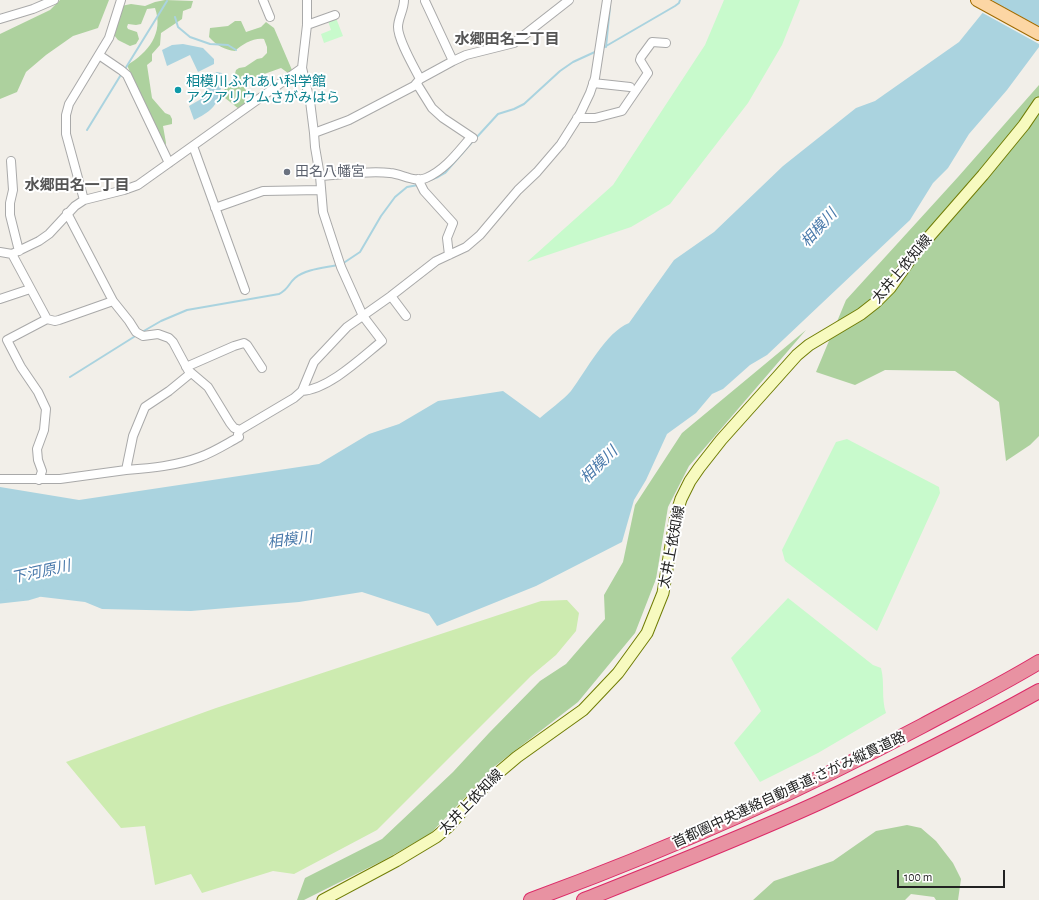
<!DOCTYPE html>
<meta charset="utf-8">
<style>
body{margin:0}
#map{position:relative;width:1039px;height:900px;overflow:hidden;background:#f2efe9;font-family:"Alegreya Sans",sans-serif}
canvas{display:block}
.scale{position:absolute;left:897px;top:870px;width:108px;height:18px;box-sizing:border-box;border:2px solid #222;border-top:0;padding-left:5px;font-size:12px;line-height:14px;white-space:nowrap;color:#222;-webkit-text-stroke:3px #fff;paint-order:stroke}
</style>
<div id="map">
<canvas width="1039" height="900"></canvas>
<div class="scale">100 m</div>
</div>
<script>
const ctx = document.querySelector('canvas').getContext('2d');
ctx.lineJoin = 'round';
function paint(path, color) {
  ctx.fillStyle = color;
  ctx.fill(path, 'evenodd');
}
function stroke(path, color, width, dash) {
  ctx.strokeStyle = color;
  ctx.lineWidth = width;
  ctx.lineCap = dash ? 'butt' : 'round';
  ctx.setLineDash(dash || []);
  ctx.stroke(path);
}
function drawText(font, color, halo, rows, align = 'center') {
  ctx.font = font + ' "Alegreya Sans","Noto Sans JP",sans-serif';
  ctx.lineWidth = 4;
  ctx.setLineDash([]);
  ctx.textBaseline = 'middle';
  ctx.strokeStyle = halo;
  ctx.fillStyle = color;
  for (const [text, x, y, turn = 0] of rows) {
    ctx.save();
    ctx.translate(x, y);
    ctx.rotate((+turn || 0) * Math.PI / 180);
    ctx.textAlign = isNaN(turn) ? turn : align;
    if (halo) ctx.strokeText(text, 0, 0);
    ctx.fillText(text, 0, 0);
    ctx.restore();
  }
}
const grass = new Path2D(`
 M567,600L579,613L576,631L556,655L531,676L377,830L294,874L273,871L202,893L191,874L155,885L145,826L121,828L66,762L216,708L541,601Z`);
const forest = new Path2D(`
 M60,0H109L98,28L73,36L46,55L26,72L17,92L0,99V34L50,10Z
 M165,0L193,1L191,8L183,11L182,19L161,33L160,45L152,54V61L147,65L152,98L165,113L170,115L172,119V124L163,126L166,143L165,147L137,88L127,65C148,53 164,33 155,8L147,9L141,24L136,25L128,24L127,27L128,29L137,32L139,39L136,44L130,46L118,40L114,35L121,6L131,4L145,6L155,2Z
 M235,21H241L246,32L261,27L266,22L274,28L292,70L288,73L281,68L253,78L243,83L246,91L245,104L239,109L225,98L224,90L233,81L236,70L239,68L245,67L257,59L262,58L267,53V47L264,39C255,37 242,44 235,51C225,50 216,45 209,37L210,28L228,26Z
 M1039,85V436L1030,445L1006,461L999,402L955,371L885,370L855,385L816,372L846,300L958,177Z
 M806,330L689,466L668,507L656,579L635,633L578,702L495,766L430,834L384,860L304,900H297L305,878L382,839L453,772L489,733L540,681L566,664L605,619L604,595L623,562L635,505L682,433Z
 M907,825L921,828L936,841L953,863L961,879L958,900H936L934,897L911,894L905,900H753L774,881L833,861L876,831Z`);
const park = new Path2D(`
 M724,0H800L782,45L748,103L670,204L631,227L527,262L613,185L705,45Z
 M336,18L343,36L324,43L321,34L331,30L328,21Z
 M847,439L939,487L940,493L877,631L785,561L782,550L836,442Z
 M788,598L873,665L881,668C885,683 881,698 886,713L818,753L760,782L734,743L761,711L731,658Z`);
const water = new Path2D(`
 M993,0H1039V47L1007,90L969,134L948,168L933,183L910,220L767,355L750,365L723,389L712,394L696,413L667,434L646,480L634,500L622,542L536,586L437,626L429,614L362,592L299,602L191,611L102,609L85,602L0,592V487L79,500L319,464L369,434L399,424L438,401L503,391L540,418C550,409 562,401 571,391C586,371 606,332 629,323L674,260L714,232L783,166L856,108L875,101L959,42Z
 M183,44L203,48L214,59V64L198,72L190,55L167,66L162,50L172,45Z
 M217,72L222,73C221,100 218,108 194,120L189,106L208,95L202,80Z`);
const pier = new Path2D(`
 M990,0L1039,26V44L981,12Z`);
const stream = new Path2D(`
 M175,17L178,27L190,37L210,44L228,45L236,50
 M606,47L610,7
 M601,49L675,6L679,3L680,0
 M125,69L167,1
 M87,130L122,73
 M476,138L498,114L514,109L524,104L560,71L573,62L597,51
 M422,183L438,177L445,173L473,141
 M342,264L360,252L381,216L395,197L407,187L418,185
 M142,332L161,321L187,310L279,294C289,289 288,284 295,278C306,269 324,268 338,265
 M70,377L137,335`);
const river = new Path2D(`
 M0,597L27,594L37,591`);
const street = new Path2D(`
 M263,0L270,17
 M404,0C404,10 398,18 398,27C398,40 414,67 420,79
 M425,1L453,61
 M0,19L33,9L54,0
 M307,25L335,15
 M99,55L121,70L127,75L169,163
 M302,68L310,101L314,133
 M593,83L630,87
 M417,84L432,108L443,118L473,138
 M577,118H595L622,111L648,73L640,60L641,57L652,42L666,43
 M471,137C458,152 445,170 426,178C415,183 402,174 390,173C368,170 343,175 320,176L315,147L314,133L349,120L414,86L420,79L453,61L466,55L514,43L569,0
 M193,146L245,290
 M11,161L13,190L10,203V215L19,251
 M418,179L424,191L453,223L447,238L449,255
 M84,200L66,134V115L69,104L109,38L121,0
 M215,208L263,191L321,190
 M67,213L113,301L129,321L136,332L143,336L158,334L169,338L173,342L188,370L208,387L230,423L234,428L240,430L294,398L302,391L314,362L347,327L391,296L436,261L466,247L480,235L518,190L537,172L561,144L580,114L590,93L595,78L607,0
 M0,252L12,254L39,241L49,234L75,206L84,200L124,190L138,185L302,68L307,25V0
 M12,254L47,319L55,321L59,320L113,301
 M391,296L406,316
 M0,299L30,289
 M186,367L234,346L244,343L247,345L262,368
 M302,391C329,389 361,358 382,341L363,316L341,267L323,212L320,176
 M126,470C151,468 176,466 200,457C214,452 226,444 239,437L238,434L240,430
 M0,479H60L126,470L133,436L145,407L169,391L191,373
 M39,480L42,471L38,460L37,449L44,430L46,409L38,392L21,367L7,340L47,319`);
const secondary = new Path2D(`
 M323,900L396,861L436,837L448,827L491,779L517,757L583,710L618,673L647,633L663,593L676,515L681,499L690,481L699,468L721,440L797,355L809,345L861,314L875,303L890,288L914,254L983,175L1024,125L1039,103`);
const primary = new Path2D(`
 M977,0L1039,34`);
const highway = new Path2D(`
 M531,900C665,851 796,793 922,726C961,705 1001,685 1039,662
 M584,900C662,869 741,838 818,803C893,768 967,731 1039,691`);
const markers = [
 [178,90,4,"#0f9aa8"],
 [287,172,4,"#6b7280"]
];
const cultureNames = [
 ["相模川ふれあい科学館",186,82],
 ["アクアリウムさがみはら",186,98]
];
const worshipNames = [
 ["田名八幡宮",295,172]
];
const streetNames = [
 ["太井上依知線",902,269,-50],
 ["太井上依知線",672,547,-79],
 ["首都圏中央連絡自動車道;さがみ縦貫道路",789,790,-25],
 ["太井上依知線",471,802,-46]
];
const neighbourhoodNames = [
 ["水郷田名二丁目",507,39],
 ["水郷田名一丁目",77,185]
];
const waterNames = [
 ["相模川",819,228,-48],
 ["相模川",599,465,-45],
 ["相模川",290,540,-8],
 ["下河原川",41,572,-12]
];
paint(grass, '#cdebb0');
paint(forest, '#add19e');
paint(park, '#c8facc');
paint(water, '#aad3df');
paint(pier, '#f2efe9');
stroke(stream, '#aad3df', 2);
stroke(river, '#aad3df', 13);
stroke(street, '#a9a9a9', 10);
stroke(secondary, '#707d05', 13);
stroke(primary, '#a06b00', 14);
stroke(highway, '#dc2a67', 16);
stroke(street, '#fff', 8);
stroke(secondary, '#f7fabf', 11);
stroke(primary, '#fcd6a4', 12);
stroke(highway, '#e892a2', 14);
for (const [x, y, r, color] of markers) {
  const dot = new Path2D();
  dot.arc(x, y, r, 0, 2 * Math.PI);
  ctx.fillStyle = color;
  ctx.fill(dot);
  stroke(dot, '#fff', 1.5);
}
drawText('14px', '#0d838f', '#fff', cultureNames, 'left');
drawText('14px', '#5b616d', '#fff', worshipNames, 'left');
drawText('14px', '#222', '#fff', streetNames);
drawText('bold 15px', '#555', '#fff', neighbourhoodNames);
drawText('italic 15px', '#4a7aab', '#fff', waterNames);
</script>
